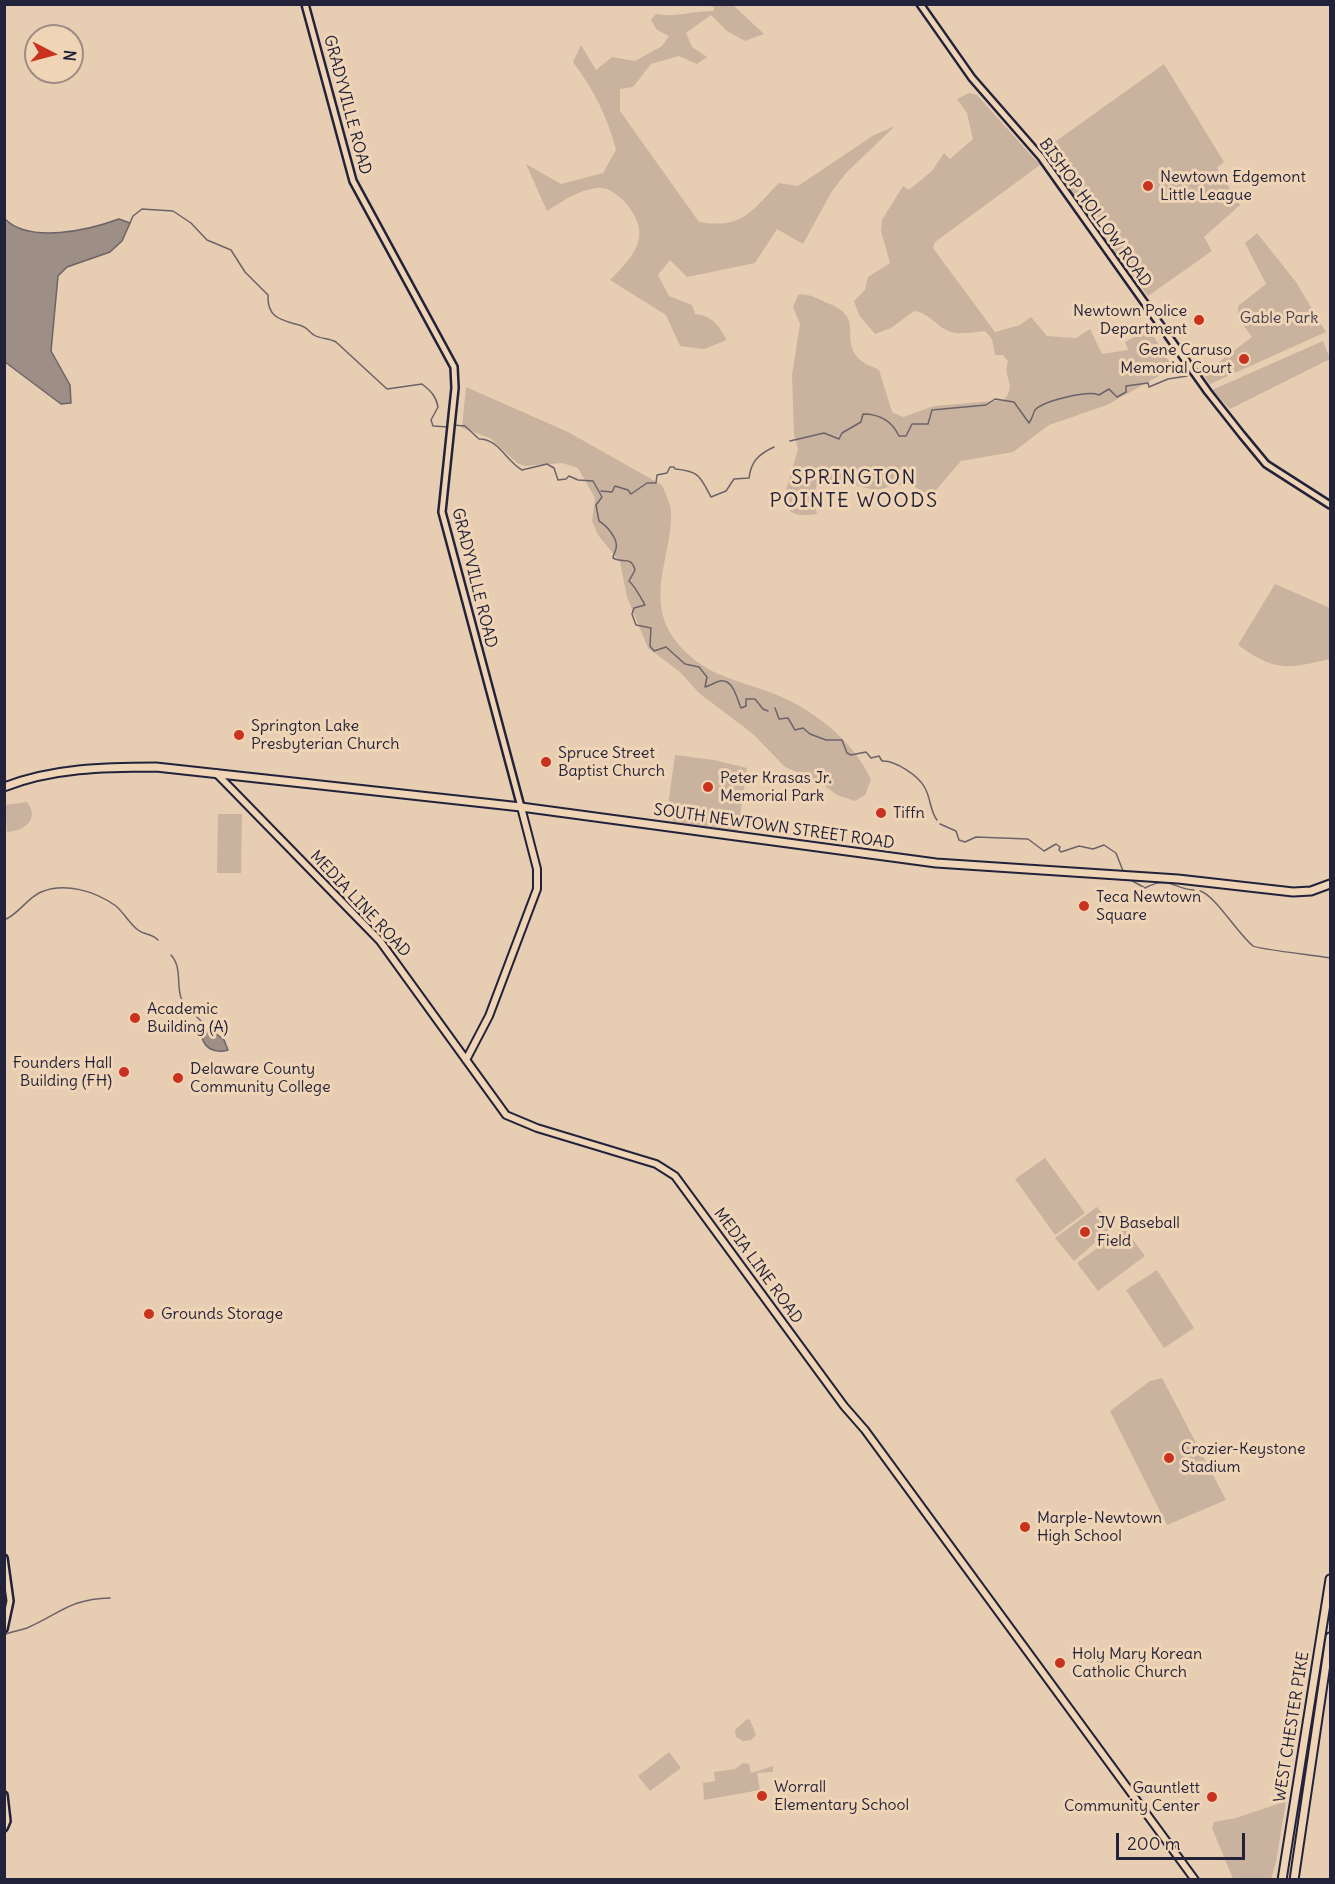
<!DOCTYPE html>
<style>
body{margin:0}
#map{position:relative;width:1335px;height:1884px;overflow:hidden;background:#e7cdb1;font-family:Delius,sans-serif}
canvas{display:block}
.frame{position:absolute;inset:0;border:6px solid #22223b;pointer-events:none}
.north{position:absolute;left:24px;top:24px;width:60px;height:60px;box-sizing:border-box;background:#efd4b6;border:2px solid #9d8d85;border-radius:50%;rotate:96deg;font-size:16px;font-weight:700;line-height:24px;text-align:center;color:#22223b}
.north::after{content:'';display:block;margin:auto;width:21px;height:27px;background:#c8321e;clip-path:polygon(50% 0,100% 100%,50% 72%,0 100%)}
.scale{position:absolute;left:1116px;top:1833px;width:129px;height:27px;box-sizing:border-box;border:3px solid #22223b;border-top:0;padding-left:8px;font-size:18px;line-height:21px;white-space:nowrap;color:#22223b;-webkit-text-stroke:4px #efd4b6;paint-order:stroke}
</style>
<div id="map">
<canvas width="1335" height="1884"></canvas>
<div class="frame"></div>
<div class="north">N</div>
<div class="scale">200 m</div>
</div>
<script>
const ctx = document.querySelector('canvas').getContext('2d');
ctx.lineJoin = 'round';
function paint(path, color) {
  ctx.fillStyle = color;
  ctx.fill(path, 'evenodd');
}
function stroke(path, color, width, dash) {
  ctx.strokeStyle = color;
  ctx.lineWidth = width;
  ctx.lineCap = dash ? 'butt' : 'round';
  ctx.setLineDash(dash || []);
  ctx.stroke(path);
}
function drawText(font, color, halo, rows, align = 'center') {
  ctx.font = font + ' Delius,sans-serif';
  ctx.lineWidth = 6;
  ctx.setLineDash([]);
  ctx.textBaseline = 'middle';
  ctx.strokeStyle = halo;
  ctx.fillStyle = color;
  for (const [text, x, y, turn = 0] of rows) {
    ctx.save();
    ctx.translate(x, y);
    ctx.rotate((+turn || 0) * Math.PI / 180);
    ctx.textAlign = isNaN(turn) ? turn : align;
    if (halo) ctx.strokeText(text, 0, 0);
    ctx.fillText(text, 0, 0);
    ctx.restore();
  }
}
const green = new Path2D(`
 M706,5H733L764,34L745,41L727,31L711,15L686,33L692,47L707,57L697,64L679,56L651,64L633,87L620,89V111L699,222C743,229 750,212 779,183L798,186L874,135L895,126L847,172L832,191L803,244L777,229L755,263L687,277L670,260L658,275L669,296L692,305L695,314C713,316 718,325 727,340L704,349L680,346L666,315L610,280C636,254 653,235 625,202C618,195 607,186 597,188C578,190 563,201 547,211L526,164L561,184L603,173L616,150C607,116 594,90 573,62L581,45L596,70L612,57L635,61L662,46L669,36L657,30L651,20L656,14C676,18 695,10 714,11V7Z
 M1164,64L1224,162L1217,168L1240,205L1204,237L1212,251L1148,296L1042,151Z
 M969,93L977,95L1040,165L935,242L933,248L995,332L1020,325L1031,317L1047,336L1076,338L1090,329L1102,354L1128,350L1125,342L1149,329L1173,368L1107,405L1049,425L1013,452L961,461L931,496C924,492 916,487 909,485C897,482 883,491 871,489C846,484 803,463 817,514C800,516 791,517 783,501L798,449L794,435L792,375L800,324L793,307L798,295C808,293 816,298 825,302C867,318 839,334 858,358C862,363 873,367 879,370L892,412L903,417L934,406L1004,400C1018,383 1002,380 1008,361L1003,355H995L992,339L985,331C976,332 965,334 956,333C938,331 932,313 914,311L891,328L875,334L859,315L854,301L865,290L868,277L890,263L881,231L882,220L903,186L909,190L932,171L944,153L950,159L973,139L967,113L957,99Z
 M1257,233L1296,282L1326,332L1210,384L1203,374L1252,337L1238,318V306L1266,284L1245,243Z
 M1323,341L1330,359L1230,409L1212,390Z
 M466,387L568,432L662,485C665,493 670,502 671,511C673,554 644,598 675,640C702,675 732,678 769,692C809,706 854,740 871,780L865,795L855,801L837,795L817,780L785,767L753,734L699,693L680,672L648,648L627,597L620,562L598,535L592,521L595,498L578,468L562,463L525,466L517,463L490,438L462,428Z
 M1275,584L1330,608V659C1286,669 1276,672 1238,645Z
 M675,755L714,760L747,768L738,831L673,822L675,807L668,805Z
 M27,802C40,819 25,831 7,832L5,805Z
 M218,814H242L241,873H217Z
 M1045,1158L1085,1213L1055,1235L1015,1179Z
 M1097,1207L1113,1227L1074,1261L1055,1238Z
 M1124,1228L1145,1256L1098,1291L1077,1263Z
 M1157,1270L1194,1328L1164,1348L1126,1290Z
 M1162,1378L1226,1500L1167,1525L1110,1411L1150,1381Z
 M747,1719L750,1720L756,1735L751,1740L743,1741L736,1737L735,1730Z
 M669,1752L681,1768L650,1791L638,1776Z
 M743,1763L749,1764L751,1773L773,1766V1772L757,1773L760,1790L704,1800L703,1783L715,1781L714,1772L735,1769Z
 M1286,1801L1276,1862L1271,1879H1233L1212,1828L1214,1822L1236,1818Z`);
const water = new Path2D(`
 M5,219C30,244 89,230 119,219L130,223L122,241L110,252L67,267L58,276L51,351L70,385L71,403L61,404L5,362Z
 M210,1029L224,1040L228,1050C215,1054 201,1048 202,1032Z`);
const stream = new Path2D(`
 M130,223L133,216L142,209L173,211L191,223L207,240L231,250L245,272L268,295C267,319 282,320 302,326C308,328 309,332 314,335C320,339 329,338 336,342L387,389L422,384C431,391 436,396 438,407L431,420L433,426L448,427
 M452,425L465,426L479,439C499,439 506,461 522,470L547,464L554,468L558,480L566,479L569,476L578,480L593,481L602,497L596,505L599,521C606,525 619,539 616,549C615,553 613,555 613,558C623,564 631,555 635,570L629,581C635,586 641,598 645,605L634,608L632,614L636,625L651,628L650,646L654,651L666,647L685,664L699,667L707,677L705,687C710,686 715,682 720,681C734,679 737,700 741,708L746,706V699H755L763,709L768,711
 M790,441L824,433L839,439L842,433L861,422L863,414C880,414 892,421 899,436H906L912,424H928L932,410L986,405L995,399L1014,402L1029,423C1032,419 1033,414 1035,410C1043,401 1088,390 1099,395L1109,389L1117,397L1126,392V386L1148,383L1149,387L1168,379L1187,376
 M601,491L612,492L615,486L628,490L631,494L647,483H656L657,475L667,473L670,467H674L675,469C699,471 700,476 711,497L726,491L734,479L749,478C751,461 759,454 774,447
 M775,708L779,719L788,718L795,730L803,728L810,734L826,740H842L847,753L851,755L866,752L871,758L879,756L882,761C895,760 919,776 925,788C931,799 930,811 937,820
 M940,824L956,831L959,840L965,842L976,837L1028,839L1044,851L1056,844L1060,847L1059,850L1061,852L1079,846L1093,849L1104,845L1116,853L1123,871
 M1129,879L1145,888C1169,875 1174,889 1194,890
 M1200,891C1215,895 1237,933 1253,946C1257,949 1320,956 1330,958
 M4,920C18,915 27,898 41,892C65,882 95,891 116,906C124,913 130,924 138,930C144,935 152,933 158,940
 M171,955C185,970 172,994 188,1009L187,1013L192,1012L209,1029
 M4,1635C12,1631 19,1631 27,1628C61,1613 70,1599 110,1598`);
const tertiary = new Path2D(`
 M305,4L353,181L454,367L455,388L442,512L521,807
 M920,4L972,78L1041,157L1208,392L1242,435L1266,464L1330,505
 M4,1558L10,1601L4,1629
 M4,1795L7,1821L4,1828`);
const secondary = new Path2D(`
 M216,773L380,941L506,1115L537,1128L656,1164L675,1176L844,1406L865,1430L1195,1880
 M466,1060L489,1016L537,889V869L521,807`);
const primary = new Path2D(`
 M4,787C52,768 105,767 156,767L521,807L936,863L1178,879L1293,892L1311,891L1330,884`);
const trunk = new Path2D(`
 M1282,1880L1330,1579
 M1294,1880L1330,1637`);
const markers = [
 [1148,186,6,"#c8321e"],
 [1199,320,6,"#c8321e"],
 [1244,359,6,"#c8321e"],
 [239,735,6,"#c8321e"],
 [546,762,6,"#c8321e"],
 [708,787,6,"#c8321e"],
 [881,813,6,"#c8321e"],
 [1084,906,6,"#c8321e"],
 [135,1018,6,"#c8321e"],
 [124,1072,6,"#c8321e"],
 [178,1078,6,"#c8321e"],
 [1085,1232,6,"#c8321e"],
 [149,1314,6,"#c8321e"],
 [1169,1458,6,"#c8321e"],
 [1025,1527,6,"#c8321e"],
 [1060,1663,6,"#c8321e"],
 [762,1796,6,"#c8321e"],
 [1212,1797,6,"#c8321e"]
];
const streetNames = [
 ["GRADYVILLE ROAD",347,105,75],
 ["BISHOP HOLLOW ROAD",1095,213,54],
 ["GRADYVILLE ROAD",474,578,76],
 ["SOUTH NEWTOWN STREET ROAD",774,827,8],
 ["MEDIA LINE ROAD",360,904,47],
 ["MEDIA LINE ROAD",758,1266,54],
 ["WEST CHESTER PIKE",1292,1727,-81]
];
const poiNames = [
 ["Newtown Edgemont",1160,177],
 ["Little League",1160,195],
 ["Newtown Police",1187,311,"right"],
 ["Department",1187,329,"right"],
 ["Gene Caruso",1232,350,"right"],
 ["Memorial Court",1232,368,"right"],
 ["Springton Lake",251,726],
 ["Presbyterian Church",251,744],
 ["Spruce Street",558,753],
 ["Baptist Church",558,771],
 ["Peter Krasas Jr.",720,778],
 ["Memorial Park",720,796],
 ["Tiffn",893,813],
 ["Teca Newtown",1096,897],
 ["Square",1096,915],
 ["Academic",147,1009],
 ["Building (A)",147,1027],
 ["Founders Hall",112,1063,"right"],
 ["Building (FH)",112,1081,"right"],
 ["Delaware County",190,1069],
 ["Community College",190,1087],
 ["JV Baseball",1097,1223],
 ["Field",1097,1241],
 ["Grounds Storage",161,1314],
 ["Crozier-Keystone",1181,1449],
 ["Stadium",1181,1467],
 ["Marple-Newtown",1037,1518],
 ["High School",1037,1536],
 ["Holy Mary Korean",1072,1654],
 ["Catholic Church",1072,1672],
 ["Worrall",774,1787],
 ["Elementary School",774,1805],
 ["Gauntlett",1200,1788,"right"],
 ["Community Center",1200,1806,"right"]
];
const parkNames = [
 ["Gable Park",1279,318]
];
const quarterNames = [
 ["SPRINGTON",854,478],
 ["POINTE WOODS",854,501]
];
paint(green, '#c9b39f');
paint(water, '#9e8f86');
stroke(water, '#6c6368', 1.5);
stroke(stream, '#6c6368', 1.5);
stroke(tertiary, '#22223b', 10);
stroke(secondary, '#22223b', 10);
stroke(primary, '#22223b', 11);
stroke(trunk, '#22223b', 11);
stroke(tertiary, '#efd4b6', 5);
stroke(secondary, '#efd4b6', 6);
stroke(primary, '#efd4b6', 7);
stroke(trunk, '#efd4b6', 7);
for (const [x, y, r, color] of markers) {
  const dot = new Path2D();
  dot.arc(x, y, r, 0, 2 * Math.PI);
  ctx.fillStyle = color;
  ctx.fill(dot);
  stroke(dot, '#efd4b6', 2);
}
drawText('16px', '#22223b', '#efd4b6', streetNames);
drawText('16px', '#22223b', '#efd4b6', poiNames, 'left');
drawText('16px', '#433f4f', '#efd4b6', parkNames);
ctx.letterSpacing = '1.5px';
drawText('20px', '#22223b', '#efd4b6', quarterNames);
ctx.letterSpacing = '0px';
</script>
